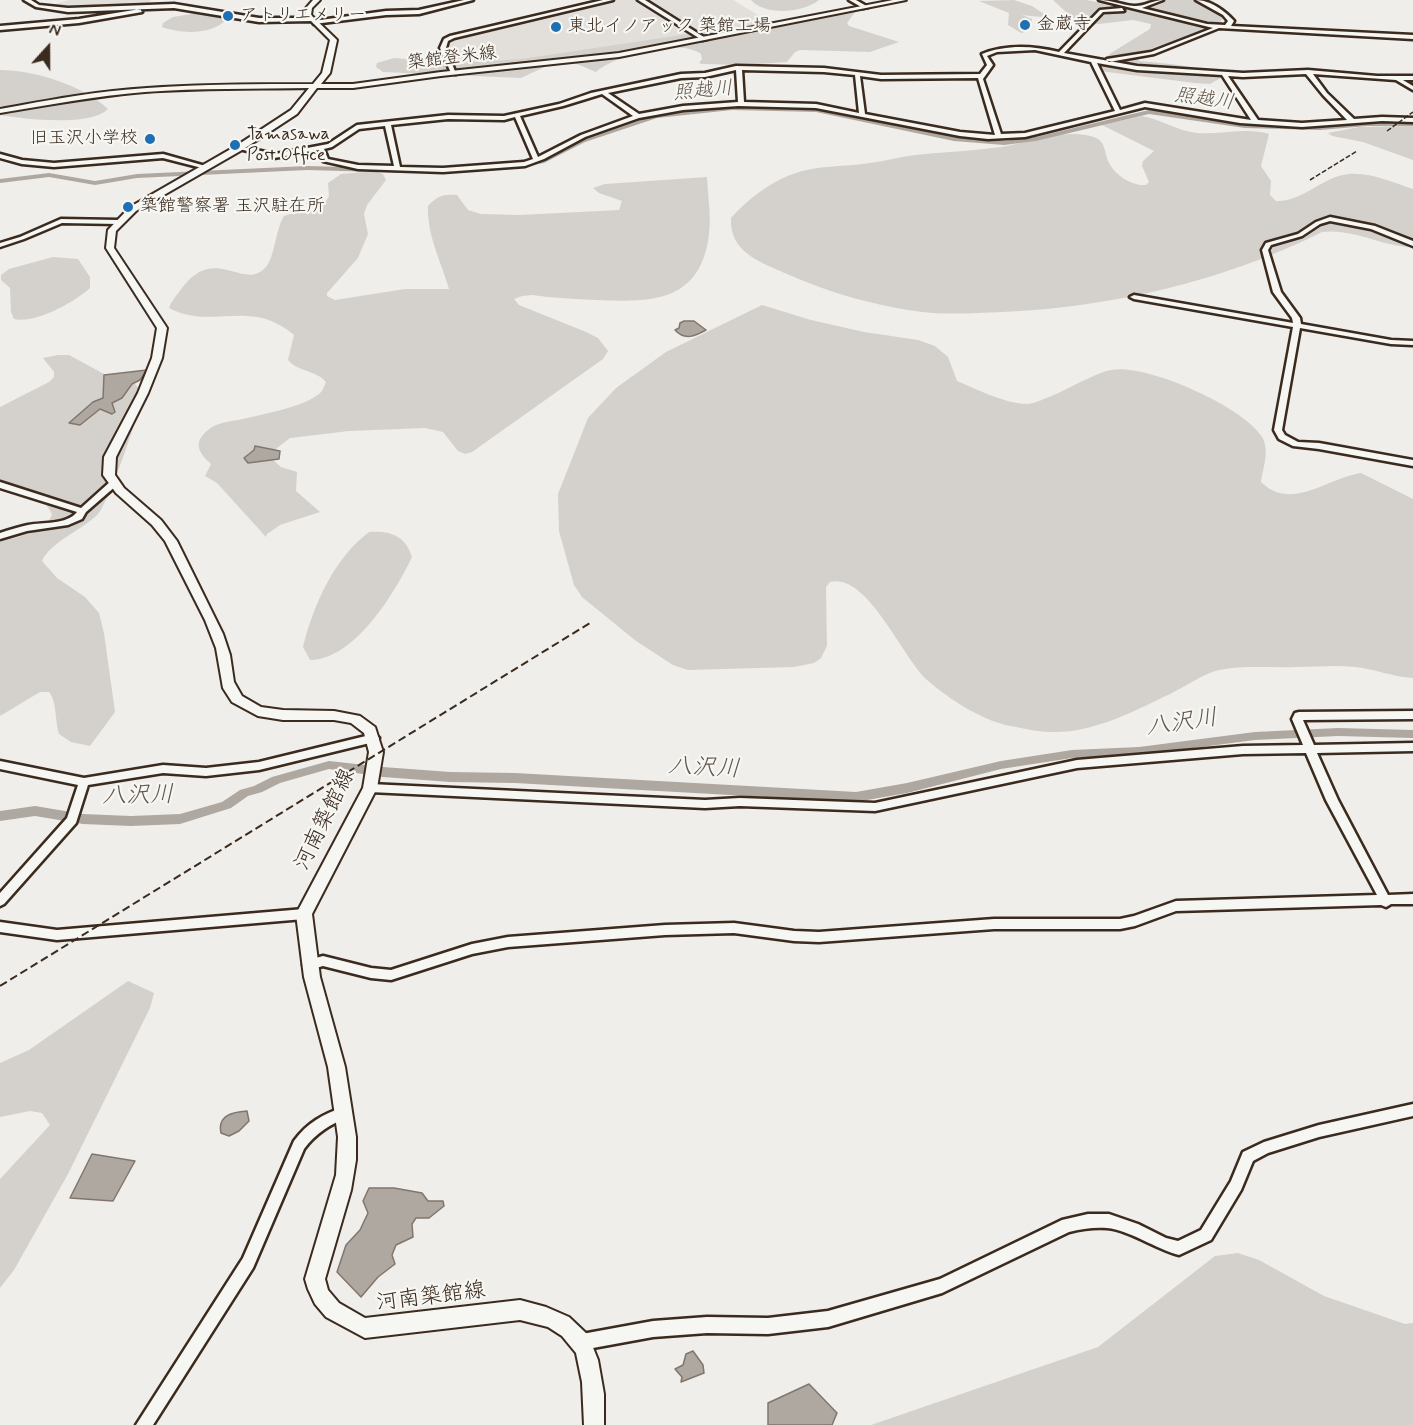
<!DOCTYPE html>
<meta charset="utf-8">
<style>
body{margin:0}
#map{position:relative;width:1413px;height:1425px;overflow:hidden;background:#efeeea;font-family:Mynerve,sans-serif}
canvas{display:block}
.north{position:absolute;left:18px;top:18px;width:60px;height:60px;-webkit-text-stroke:4px #f6f6f2;paint-order:stroke;rotate:21deg;font-size:16px;font-weight:700;line-height:24px;text-align:center;color:#3b2a1e}
.north::after{content:'';display:block;margin:auto;width:21px;height:27px;background:#3b2a1e;clip-path:polygon(50% 0,100% 100%,50% 72%,0 100%)}
</style>
<div id="map">
<canvas width="1413" height="1425"></canvas>
<div class="north">N</div>
</div>
<script>
const ctx = document.querySelector('canvas').getContext('2d');
ctx.lineJoin = 'round';
function paint(path, color) {
  ctx.fillStyle = color;
  ctx.fill(path, 'evenodd');
}
function stroke(path, color, width, dash) {
  ctx.strokeStyle = color;
  ctx.lineWidth = width;
  ctx.lineCap = dash ? 'butt' : 'round';
  ctx.setLineDash(dash || []);
  ctx.stroke(path);
}
function drawText(font, color, halo, rows, align = 'center') {
  ctx.font = font + ' Mynerve,"Klee One",sans-serif';
  ctx.lineWidth = 4.5;
  ctx.setLineDash([]);
  ctx.textBaseline = 'middle';
  ctx.strokeStyle = halo;
  ctx.fillStyle = color;
  for (const [text, x, y, turn = 0] of rows) {
    ctx.save();
    ctx.translate(x, y);
    ctx.rotate((+turn || 0) * Math.PI / 180);
    ctx.textAlign = isNaN(turn) ? turn : align;
    if (halo) ctx.strokeText(text, 0, 0);
    ctx.fillText(text, 0, 0);
    ctx.restore();
  }
}
const built = new Path2D(`
 M69,0H151L148,4L110,8L64,9L50,6Z
 M615,0H733L773,24L468,69L454,60L449,52V45L457,38Z`);
const green = new Path2D(`
 M751,0H819C803,13 765,16 751,0Z
 M1014,0L1032,6L1044,14L1041,17L1022,15L1032,19V21L1020,22V26L1026,32L1021,33L1008,25L1009,13L979,1Z
 M1053,0C1063,0 1075,0 1086,0C1114,4 1120,16 1150,3L1147,0H1214L1205,2L1225,15L1219,24L1151,49L1137,58L1139,61C1170,64 1190,64 1221,76V78L1210,84L1195,83L1091,70L1111,53L1150,29L1151,24L1133,20L1081,26Z
 M849,10L855,12L847,23L849,26L899,42L870,52L800,50L795,52L787,62L743,65L702,64L699,63L702,59L701,54C678,38 616,55 596,72L572,62L551,64L521,78L383,72L376,67L377,63L394,58L458,63L521,59Z
 M197,13L219,15L226,20C211,35 180,34 162,27L163,23L173,17Z
 M0,70C34,70 82,85 108,109C90,127 24,119 0,115Z
 M1142,116C1161,119 1177,131 1197,133C1220,135 1247,127 1269,134L1261,166L1271,181L1270,195L1276,201C1303,202 1323,176 1349,174C1370,172 1394,183 1413,189V247C1382,247 1354,228 1322,232C1224,281 1113,307 1003,312C976,313 949,315 922,312C876,306 829,293 787,274C760,262 729,252 731,218C747,200 770,182 793,174C817,165 845,167 870,163C885,161 900,157 915,155C943,152 972,151 1001,147C1029,143 1061,129 1090,136C1107,140 1103,150 1109,163C1116,176 1132,186 1146,185L1149,182L1142,166L1143,161L1154,151L1102,125Z
 M1413,126V160L1363,142L1332,136L1328,133L1359,127Z
 M376,171L383,174L386,180L367,205L364,214L368,234L358,258L327,293V296L335,300L405,289H449C441,261 427,236 428,206C437,196 443,194 457,195L468,210L481,214L519,215L619,210L622,201L599,193L593,188L605,184L707,177C708,199 712,220 708,241C697,304 647,302 596,300C574,299 553,298 532,295L522,296L514,299L519,305L586,332L598,338L608,351L603,359L472,452L465,454L458,451L443,432L425,428L349,431L290,438L272,452L273,460L281,467L297,472L296,491L320,512L280,525L267,534L266,537L217,483L205,476L211,464C196,451 193,440 212,427C221,422 233,421 243,419C264,414 303,407 319,394C323,391 324,386 326,382C316,370 298,372 288,360L294,335C250,297 213,331 169,308C172,300 177,295 182,288C215,244 243,291 265,268C275,258 275,230 284,216C301,209 320,215 329,196L328,183L341,174Z
 M53,257L78,259L90,277V288C75,302 35,324 14,319L11,312L10,288L1,280V275L9,269Z
 M762,305L811,320L864,332L918,340L935,346L948,357L957,381C976,389 1006,404 1027,404C1032,404 1039,401 1044,399C1064,392 1094,373 1111,370C1146,363 1244,407 1262,437C1270,450 1263,468 1261,482C1291,512 1327,478 1361,473L1413,499V678C1393,677 1375,669 1355,667C1335,665 1316,667 1296,667C1270,668 1245,665 1219,670C1203,674 1186,686 1170,694C1135,711 1091,734 1050,732C1037,732 1023,728 1010,726C981,720 949,699 927,680C902,657 867,572 830,582L826,587L827,646L821,658L814,663L794,667L688,670L673,665L636,641L582,597L574,585L559,531L558,494L588,418L616,388L666,352Z
 M58,355H69L104,374L135,384C138,387 141,391 141,396C141,411 108,504 98,514C84,529 50,542 42,561L57,578L85,597L99,613L104,633L115,712L90,746L71,742L59,734C55,722 57,702 49,692H40L0,716V542C17,536 46,534 52,514L46,504L0,481V407L49,382L54,377V372L43,358Z
 M369,532C390,530 406,536 412,557C395,593 354,660 310,660L303,647C313,606 334,558 369,532Z
 M128,981L154,993L150,1008L68,1174L14,1270L0,1288V1179L50,1125L42,1113L30,1111L0,1117V1063L29,1050Z
 M1238,1253L1259,1260L1324,1296L1405,1324L1413,1323V1425H871L1098,1347L1215,1256Z`);
const water = new Path2D(`
 M684,321H694L706,330C695,336 685,341 675,330L679,328L680,323Z
 M147,370L140,380L132,384L122,398L112,403L115,412L112,414L100,409L80,425L69,423L93,402L103,398L104,375Z
 M255,446L280,451L279,459L248,463L244,458L254,450Z
 M247,1111L249,1121L239,1131L229,1136L221,1133C217,1115 233,1112 247,1111Z
 M92,1154L135,1161L113,1201L70,1198Z
 M369,1188H394L422,1193L428,1201H443L444,1206L429,1218H416L412,1224L413,1237L396,1245L392,1255L395,1264L378,1277L361,1297L337,1272L346,1245L360,1230L368,1213L363,1201Z
 M693,1351L703,1365L704,1373L681,1382L682,1377L675,1369L683,1365L686,1354Z
 M809,1384L837,1413L832,1425H768V1403Z`);
const river = new Path2D(`
 M732,106L816,108L954,137L1004,141L1036,137L1149,110L1245,124L1320,126L1367,122H1413V126H1367L1320,130L1245,128L1149,114L1036,141L1004,145L954,141L816,112L732,110L657,118L585,142L544,163L517,168L513,166L539,159L581,140L654,115Z
 M307,166L416,169L420,171L416,173L307,170L137,178L95,185L49,177L0,183V179L49,173L95,181L137,174Z
 M482,167L486,169L485,171L433,173L429,171L433,169Z
 M1338,728L1413,730V738L1338,736L1255,740L1139,755L1072,758L1001,769L907,793L856,802L515,783L450,782L383,777L329,769L280,783L262,792L248,796L231,808L180,824L131,826L83,824L35,816L0,821V811L35,806L83,814L131,816L180,814L222,802L240,790L254,786L272,777L329,761L383,767L450,772L515,773L856,792L907,783L1001,761L1072,750L1139,747L1255,732Z`);
const minor = new Path2D(`
 M24,0H31L39,5L68,8L174,4L259,18H311L313,21L386,11L419,10L464,0H473L419,14L386,15L314,24L312,21L259,22L174,8L68,12L36,7Z
 M603,0H613L454,38L448,41L446,48L456,74L451,73L440,48L444,39L450,36Z
 M638,0H645L707,39L702,40Z
 M849,0H856L868,7L863,8Z
 M1099,0C1112,0 1122,5 1134,6C1143,7 1153,0 1163,0L1142,8L1207,24L1225,25L1228,21L1223,15L1196,0C1210,0 1225,11 1234,21L1231,26L1413,35V39L1219,28L1154,54L1109,62L1106,60L1107,59L1151,52L1213,28Z
 M1122,8L1124,11L1103,12L1064,53L1137,66L1243,73L1308,70L1377,76H1413V80H1403L1413,86V90L1396,80L1313,74L1327,93L1354,119L1382,117L1413,118V122L1382,121L1302,127L1240,123L1145,107L1025,137L988,139L960,136L816,108L738,106L683,110L639,118L585,137L544,159L525,166L443,172L358,169L323,161L319,150L274,158L236,148L239,146L274,154L281,153L328,144L357,125L448,115L504,116L559,104L591,93L681,74L705,73L736,66L824,68L881,75L980,74L987,65L982,54C1007,44 1034,46 1059,52L1100,10ZM1035,50L1091,62L1115,111L1025,133L1001,134L983,79L993,65L987,56L997,52ZM1097,63L1137,70L1222,75L1251,120L1145,103L1120,110ZM736,70L738,102L683,106L639,114L608,93L681,78L705,77ZM742,70L824,72L855,75L859,113L816,104L744,102ZM1306,74L1323,95L1347,120L1302,123L1258,120L1228,76L1243,77ZM860,76L881,79L978,78L995,135L960,132L865,114ZM602,94L633,116L581,135L538,157L520,116L563,106ZM515,117L533,159L524,162L443,168L400,167L391,125L448,119L504,120ZM385,126L394,166L358,165L328,159L324,149L332,147L359,129Z
 M140,9L142,12L79,23L0,30V26L79,19Z
 M0,154L22,160L54,163L163,154L209,167L206,169L163,158L54,167L22,164L0,158Z
 M1330,217L1375,226L1413,241V246L1371,229L1330,221L1320,224L1302,236L1271,245L1268,250L1281,292L1300,318L1301,324L1391,340L1413,341V345L1391,344L1300,328L1282,430L1285,435L1298,442L1319,443L1413,460V466L1319,449L1293,446L1279,439L1274,430L1293,327L1134,299L1130,297L1134,295L1293,323L1292,318L1273,292L1262,250L1266,243L1298,234L1316,222Z
 M61,219L118,220L121,222L118,224L62,223L24,239L0,247V243L20,237Z
 M114,480L117,481V485L86,512L82,519L68,525L27,531L0,539V533C9,530 18,527 28,525C42,522 67,525 77,512L0,488V482L81,508L111,481Z
 M1413,711V719L1303,720L1314,745L1413,743V751L1317,753L1338,800L1388,895L1413,894V904H1391L1386,907L1381,905L1176,911L1135,926L1120,929H994L819,942L794,941L734,933L665,935L508,947L472,954L391,980L371,978L323,966L309,970L305,969L303,965L305,961L323,956L371,968L391,970L472,944L508,937L665,925L734,923L794,931L819,932L994,919H1120L1134,916L1176,901L1377,895L1326,800L1306,753L1243,754L1077,768L875,811L740,806L705,808L370,792L366,791L364,788L366,785L370,784L705,800L740,798L875,803L1077,760L1243,746L1303,745L1292,719L1295,713L1299,712Z
 M374,734L379,738L378,741L259,770L206,776L163,773L88,785L76,823L4,904L0,906V893L67,818L78,785L0,769V761L84,778L163,765L206,768L259,762Z
 M304,909L308,911L310,914L308,917L304,919L57,940L0,932V922L57,930Z
 M1413,1104V1116L1319,1137L1268,1153L1253,1161L1241,1190L1211,1240L1179,1255C1156,1249 1129,1230 1107,1228C1094,1227 1081,1229 1069,1232L942,1293L828,1327L768,1334L707,1333L653,1337L582,1350L577,1347L574,1342L577,1337L582,1334L653,1321L707,1317L768,1318L828,1311L940,1279L1062,1220L1088,1214H1109L1138,1224L1166,1238L1178,1241L1201,1230L1231,1181L1243,1152L1264,1142L1319,1125Z
 M344,1107L349,1109L351,1113L349,1117C330,1124 316,1133 304,1149L253,1268L153,1425H136L243,1258L294,1141C307,1123 323,1114 344,1107Z`);
const major = new Path2D(`
 M313,0H320L312,8L311,15L337,40L330,73L321,84H353L441,72L619,53L893,0H906L619,57L441,76L353,88H317L297,114L242,150L136,211L116,231L114,248L167,328L162,358L148,393L116,457L115,475L124,488L161,520L177,541L223,634L230,655L234,682L242,696L261,707L283,710L334,711L360,716L375,727L383,752L377,788L312,914L320,977L345,1067L356,1137V1160L351,1190L325,1279L328,1290L339,1303L365,1318L520,1300L546,1307L569,1317L588,1335L598,1360L604,1394V1425H584L582,1382L576,1353L562,1336L548,1327L520,1320L365,1338L326,1317L315,1304L308,1289L305,1279L336,1175L338,1137L328,1067L304,977L296,914L363,788L369,752L364,733L351,723L334,720H283L258,716L232,702L223,688L216,648L205,620L165,541L152,525L116,493L103,475L104,457L138,393L152,358L157,328L106,248L108,230L130,207L236,146L291,110L309,88C255,89 199,88 145,92C96,96 48,105 0,113V109C49,100 97,91 147,88C202,84 258,84 313,84L322,73L330,40L305,15L306,8Z`);
const railFar1 = new Path2D(`
 M1387,131L1413,112
 M1310,180L1357,151`);
const rail = new Path2D(`
 M0,986L590,623`);
const markers = [
 [228,16,6,"#1f6fb2"],
 [1025,25,6,"#1f6fb2"],
 [556,27,6,"#1f6fb2"],
 [150,139,6,"#1f6fb2"],
 [235,145,6,"#1f6fb2"],
 [128,207,6,"#1f6fb2"]
];
const farPoinames = [
 ["アトリエメリー",240,16],
 ["金蔵寺",1037,25],
 ["東北イノアック 築館工場",568,27],
 ["Tamasawa",247,135],
 ["Post Office",247,156],
 ["旧玉沢小学校",138,139,"right"],
 ["築館警察署 玉沢駐在所",140,207]
];
const farStreetnames = [
 ["築館登米線",452,59,-7]
];
const farWaternames = [
 ["照越川",703,92,-5],
 ["照越川",1204,100,8]
];
const streetNames = [
 ["河南築館線",326,820,-64],
 ["河南築館線",431,1298,-7]
];
const waterNames = [
 ["八沢川",1182,724,-8],
 ["八沢川",704,769,3],
 ["八沢川",138,797,-1]
];
paint(built, '#e2dfdb');
paint(green, '#d4d1cc');
paint(water, '#afa8a1');
stroke(water, '#81766d', 1.5);
paint(river, '#afa8a1');
stroke(minor, '#3b2a1e', 5);
stroke(major, '#3b2a1e', 4);
paint(minor, '#f6f6f2');
paint(major, '#f6f6f2');
stroke(railFar1, '#3b2a1e', 1.5, [5, 2]);
stroke(rail, '#3b2a1e', 2, [8, 4]);
for (const [x, y, r, color] of markers) {
  const dot = new Path2D();
  dot.arc(x, y, r, 0, 2 * Math.PI);
  ctx.fillStyle = color;
  ctx.fill(dot);
  stroke(dot, '#f6f6f2', 2);
}
drawText('18px', '#3b2a1e', '#f6f6f2', farPoinames, 'left');
drawText('18px', '#3b2a1e', '#f6f6f2', farStreetnames);
drawText('italic 20px', '#64564c', '#f6f6f2', farWaternames);
drawText('22px', '#3b2a1e', '#f6f6f2', streetNames);
drawText('italic 24px', '#64564c', '#f6f6f2', waterNames);
</script>
